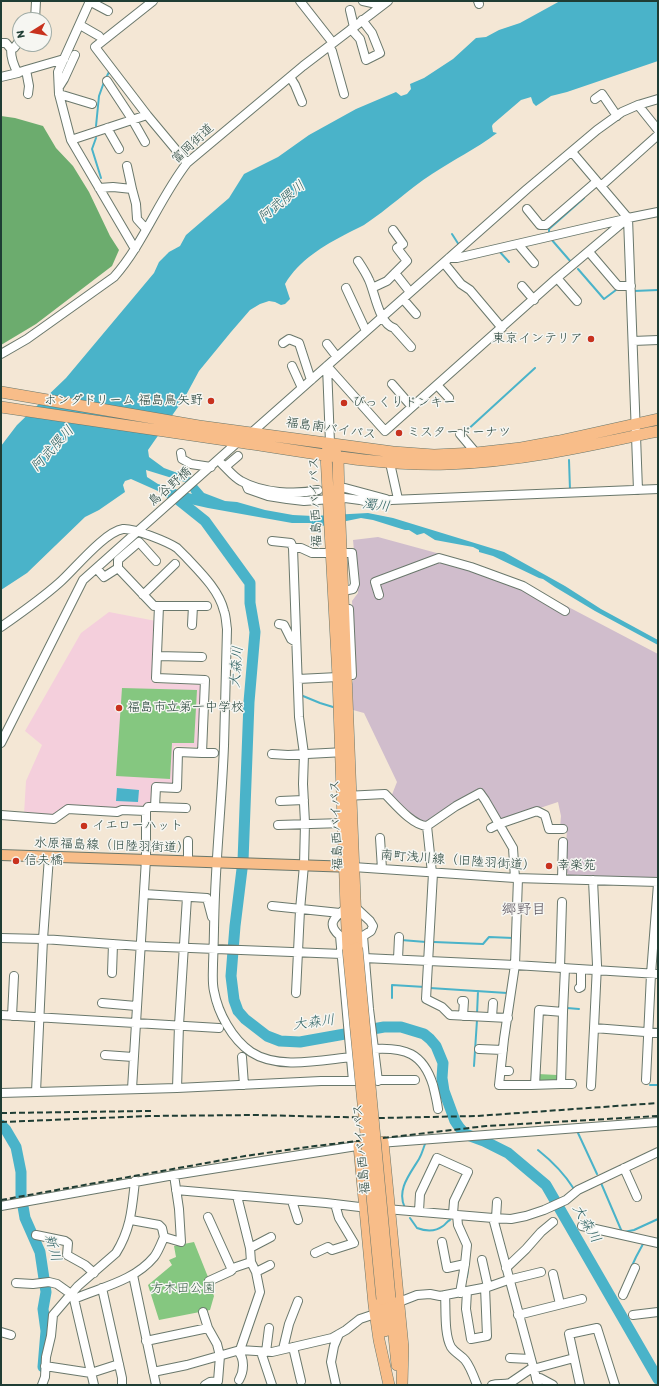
<!DOCTYPE html>
<meta charset="utf-8">
<style>
body{margin:0}
#map{position:relative;width:659px;height:1386px;overflow:hidden;background:#f4e7d5;font-family:Itim,sans-serif}
canvas{display:block}
.frame{position:absolute;inset:0;border:2px solid #1f3d34;pointer-events:none}
.north{position:absolute;left:12px;top:12px;width:40px;height:40px;box-sizing:border-box;background:#f6f6f2;border:1px solid #a0aca6;border-radius:50%;rotate:259deg;font-size:11px;font-weight:700;line-height:16px;text-align:center;color:#1f3d34}
.north::after{content:'';display:block;margin:auto;width:14px;height:18px;background:#c8321e;clip-path:polygon(50% 0,100% 100%,50% 72%,0 100%)}
</style>
<div id="map">
<canvas width="659" height="1386"></canvas>
<div class="frame"></div>
<div class="north">N</div>
</div>
<script>
const ctx = document.querySelector('canvas').getContext('2d');
ctx.lineJoin = 'round';
function paint(path, color) {
  ctx.fillStyle = color;
  ctx.fill(path, 'evenodd');
}
function stroke(path, color, width, dash) {
  ctx.strokeStyle = color;
  ctx.lineWidth = width;
  ctx.lineCap = dash ? 'butt' : 'round';
  ctx.setLineDash(dash || []);
  ctx.stroke(path);
}
function drawText(font, color, halo, rows, align = 'center') {
  ctx.font = font + ' Itim,"Klee One",sans-serif';
  ctx.lineWidth = 3;
  ctx.setLineDash([]);
  ctx.textBaseline = 'middle';
  ctx.strokeStyle = halo;
  ctx.fillStyle = color;
  for (const [text, x, y, turn = 0] of rows) {
    ctx.save();
    ctx.translate(x, y);
    ctx.rotate((+turn || 0) * Math.PI / 180);
    ctx.textAlign = isNaN(turn) ? turn : align;
    if (halo) ctx.strokeText(text, 0, 0);
    ctx.fillText(text, 0, 0);
    ctx.restore();
  }
}
const built = new Path2D(`
 M109,612L156,621L153,683L202,685L198,747L174,746L172,786L153,785L152,803L145,805L142,808L115,810L66,807L54,816L24,814L26,781L42,745L25,731L81,633Z`);
const industrial = new Path2D(`
 M378,537L444,555L515,579L658,654V878L569,876L565,869L567,828H560L561,816L558,802L501,821L482,792L425,824L412,818L391,797L397,782L364,713L353,710L352,684L356,672L352,601L358,593L353,540Z`);
const green = new Path2D(`
 M122,688L197,690L194,743H172L170,779L116,776Z
 M538,1074L557,1075V1080L541,1083L538,1080Z
 M194,1242L212,1287V1291L214,1296L210,1310L159,1320L148,1285L172,1265L169,1260L176,1257L174,1246Z`);
const forest = new Path2D(`
 M1,116L15,118L43,126L56,148L73,166L89,192L110,236L119,250L112,266L36,324L1,345Z`);
const water = new Path2D(`
 M560,1H658V61L567,92L551,96L536,106L533,103L531,97L521,100L493,124L492,126L493,132L497,133C476,149 453,160 432,174C409,189 388,209 364,225C359,228 353,230 348,233C323,246 299,260 285,284L290,299L285,304L281,305L275,302L269,301L260,304L250,310L231,332L199,371L185,397L148,450L149,457L164,468L191,478L204,493L225,501L237,502L265,510L293,515L313,516L368,513L393,518L504,552L565,586L601,609L658,640V645L595,611L555,587L543,579L539,578L493,556L479,552V550L473,547L435,540L424,533L417,535L409,530H405L373,520L361,518L317,527L311,523H292L208,508L168,499L158,491L131,479L125,481L123,485L125,492L99,510L85,517L27,573L1,590V446L17,425L66,378L154,273L159,262L169,252L180,246L186,235L229,198L244,174L278,157L309,135L356,109L396,92L401,96L407,94L411,89L410,84L424,78L453,59L476,38L486,37L499,30L520,23ZM146,470L185,482L192,494L158,484L147,477Z
 M117,788L139,790L138,802L116,801Z`);
const stream = new Path2D(`
 M106,78L110,70
 M96,126L99,96L104,82
 M96,138L92,149L101,178
 M452,234L459,245
 M549,234V229L584,198
 M551,239L571,262
 M499,251L509,262
 M578,269L604,299L616,290
 M634,291L658,290
 M464,433L535,368
 M569,460L570,490
 M303,696L320,703L333,707
 M401,940L426,942
 M434,942L483,944L489,937L513,938
 M430,988L507,993
 M392,998V985L425,987
 M567,1008L579,1009
 M477,1014L478,991
 M653,1029H658
 M474,1066L477,1020
 M650,1085H658
 M578,1133L597,1174
 M538,1150C553,1162 564,1173 574,1189
 M601,1183L622,1232H623
 M405,1208C396,1190 410,1174 419,1159C422,1154 423,1149 425,1144
 M410,1218L417,1228C425,1231 435,1232 443,1226C446,1224 447,1221 450,1220
 M624,1232L634,1230L658,1219
 M631,1268L636,1257L643,1244
 M467,1277L468,1268`);
const river = new Path2D(`
 M170,493L205,521L250,583V603L255,632L249,702L243,861L235,926L231,976L234,1000L238,1011L245,1019L267,1036L280,1041L300,1042L384,1027H401L424,1034L430,1039L436,1046L443,1063L442,1078L444,1091L455,1121L459,1127L465,1134L484,1141L508,1153L546,1185L658,1379
 M1,1125L6,1130L16,1147L21,1172V1195L25,1218L40,1252L46,1292L43,1309L46,1331L43,1367`);
const minor = new Path2D(`
 M90,1L58,72L59,94L71,140L135,249
 M300,1L333,43
 M363,1L381,5
 M478,1L479,4
 M93,3L108,11
 M350,10L354,27
 M35,20L36,1
 M80,25L99,36
 M351,29L360,39L366,60L380,53L372,33L362,20
 M1,43H6L11,49
 M329,46L332,51L344,94
 M26,70L64,59
 M20,72L26,70L29,86L28,94
 M1,77L18,73C13,65 11,59 11,49L14,48L20,40
 M290,77L295,85L302,102
 M107,81L132,119L145,142
 M59,87L64,79L75,55
 M59,94L92,104
 M595,99L602,94L617,116
 M638,105L658,130
 M147,115L95,47L153,1
 M107,128L119,149
 M71,140L147,115L187,163
 M572,152L628,218L638,490
 M127,166L132,189
 M601,186L658,135
 M99,188L113,187L132,189L136,204L137,219L146,229
 M527,209L540,225H546L596,182
 M518,244L534,263
 M589,252L618,286H631
 M449,258H457L625,219
 M358,261C362,267 366,273 369,280C375,293 379,324 394,328L411,347
 M444,263L461,284L470,290L502,328
 M395,273L410,292
 M557,278L577,301
 M522,286L534,300
 M346,288L366,331
 M372,288L387,281L407,261L397,248L403,244L393,230
 M403,299L416,314
 M633,341L658,340
 M283,343L289,339L299,343L311,380
 M327,344L337,357
 M1,354L27,339L114,277C144,243 159,199 187,163L303,66L388,1
 M292,366L302,388
 M327,366L385,431L557,278L628,218L658,212
 M327,366L330,443
 M392,384L412,407
 M437,385L449,398
 M250,434L527,189L597,130L622,112L638,105L658,99
 M460,434L476,453
 M181,453L182,459L191,464L211,467
 M390,463L398,499
 M222,464L225,467L238,456
 M225,467C230,472 235,478 241,481C262,493 296,495 318,490
 M246,484L248,489L268,496L287,499L304,501L345,498L360,500L373,503L391,500L658,489
 M345,488L386,499
 M272,541L291,543L293,548
 M344,553H352L355,584L353,589L348,590
 M118,568V560L139,542L156,561
 M97,569L104,577L118,568L154,606H159L156,678L205,680L202,753L178,752L177,788L156,787L155,807H148L146,811
 M143,595L175,564
 M379,595L375,582L439,558L471,567L523,586L565,611
 M159,606H207
 M279,624L284,625L291,639L296,642
 M192,625L193,606
 M1,627C21,613 41,599 59,583C74,570 104,532 123,529C134,528 168,542 177,548C180,551 183,554 186,557C200,572 219,590 224,611C226,616 226,623 227,629C226,668 225,707 224,746C222,796 217,845 215,895C214,918 214,941 213,964C213,973 212,983 214,991C218,1013 232,1039 251,1052C278,1070 321,1060 352,1057
 M157,656L202,657
 M298,679L338,677L352,675L349,609
 M1,743L83,580L240,440
 M202,753H214
 M272,754L288,755L345,752
 M345,796L385,794C395,804 413,826 427,826L456,806L480,793L485,800L513,848L515,878
 M280,801L304,800
 M155,807L186,808
 M1,815L54,819L68,809L117,812L122,810L146,811V859L132,1089
 M278,825L343,823
 M427,826L432,873
 M491,828L499,824L537,811L545,815L549,829H563
 M380,838L382,869
 M188,861V841
 M353,867L515,878L658,882
 M433,873L426,999L442,1007L450,1015L508,1018
 M518,878L515,965L504,1039L499,1085H531L561,1084L563,1012L565,968
 M562,879L563,842
 M593,880L597,965L594,1028L658,1033
 M144,894L207,898L212,917
 M272,906L340,913
 M355,907L370,921L373,926L371,931L363,936L369,1009L378,1081
 M346,908C334,918 326,924 340,936L353,1081
 M1,938L43,939L140,946L342,954
 M364,958L515,965L658,974
 M398,959L399,937
 M560,968L562,902
 M112,973L113,944
 M579,988L581,987V970
 M296,993L300,910L304,865L305,823L303,784L304,754L299,717L293,548H301L312,553H326
 M462,1001H464L463,1016
 M102,1003L136,1006
 M1,1015L219,1028
 M12,1016L14,976
 M492,1017L493,1003
 M373,1049C405,1047 423,1053 433,1085C435,1093 437,1101 438,1109
 M479,1049L503,1050
 M105,1055L133,1057
 M242,1057L244,1085
 M501,1071H509
 M373,1080H415
 M646,1080L651,974L658,884
 M561,1084H572
 M535,1085L539,1010L563,1012
 M591,1086L594,1028
 M177,1088L179,1025L187,897
 M36,1092L43,939L49,857
 M1,1093L177,1088L321,1081H357
 M379,1143L658,1122
 M624,1168L637,1197
 M176,1190L326,1203L368,1208
 M292,1201L298,1220
 M1,1206L174,1175L363,1145
 M386,1209L493,1218L511,1219L526,1216L544,1210L566,1200L578,1190L658,1152
 M419,1211L420,1194L437,1158L468,1172L454,1201L453,1214
 M457,1215L458,1225L467,1245L465,1264L460,1293
 M208,1217L232,1270
 M493,1218L538,1385
 M496,1218L497,1202
 M582,1226L658,1243
 M36,1235L65,1241L68,1243L67,1255L85,1265L94,1273
 M164,1237L181,1242L179,1209L174,1175
 M442,1242L447,1268L465,1264
 M250,1248L271,1237
 M315,1253L328,1247L332,1250L354,1243L339,1218L335,1204
 M482,1260L488,1287
 M506,1268L526,1249L541,1232L553,1222
 M256,1272L270,1265
 M553,1274L560,1304
 M133,1275L156,1385
 M209,1281L231,1271L233,1268L251,1262
 M16,1283L33,1284L49,1282L57,1284L71,1294L53,1315L51,1336L46,1357L45,1377L42,1385
 M102,1288L122,1378V1385
 M467,1291L466,1309L471,1339L487,1336L485,1287
 M445,1295C446,1310 444,1334 451,1347C455,1353 461,1355 465,1360C470,1366 474,1377 477,1385
 M623,1295L635,1268
 M74,1299C102,1287 134,1281 154,1257C158,1252 161,1244 164,1237L162,1228L159,1225L131,1220
 M399,1302L417,1295L430,1294L440,1296L488,1287L508,1280L541,1272
 M203,1312L208,1328L217,1344L220,1356L218,1381L210,1382L205,1385
 M518,1315L582,1299
 M633,1315L658,1312
 M1,1332L11,1335
 M146,1341L208,1328
 M293,1347L301,1381
 M283,1349L289,1324L298,1301
 M240,1350L272,1352L332,1338L346,1330L360,1319L375,1314
 M238,1351C245,1359 244,1371 239,1380
 M261,1352L272,1385
 M266,1352L269,1328
 M510,1358L530,1359
 M45,1366L91,1373L119,1364
 M533,1369L574,1358
 M153,1372L187,1365L240,1350L260,1292L256,1272L251,1262L250,1248L237,1196
 M536,1379L540,1378L553,1385
 M94,1385L74,1299L71,1294L78,1286L116,1253C131,1229 132,1208 135,1181
 M336,1385L331,1362L334,1346L339,1334
 M492,1385C498,1383 504,1385 510,1383L532,1368
 M580,1385L569,1334L597,1328L615,1385`);
const major = new Path2D(`
 M1,855L353,867`);
const highway = new Path2D(`
 M1,392L199,426L393,452L434,455L476,453L521,448L559,441L658,419
 M1,407C80,419 159,430 239,442C308,452 377,466 447,464C518,462 589,446 658,431
 M328,448L326,455L338,677L346,908L348,949
 M335,452L338,457L339,498L357,948
 M383,1142L403,1347L402,1385
 M359,1146L374,1305L379,1340L389,1385
 M390,1298L397,1365
 M382,1299L385,1331`);
const rail = new Path2D(`
 M1,1113L151,1111
 M1,1122L149,1116L255,1115L380,1118L477,1116L658,1103
 M1,1200L245,1156L315,1146L486,1126L658,1116`);
const highwayBridge = new Path2D(`
 M357,948L390,1298
 M348,949L382,1299`);
const markers = [
 [591,339,4,"#c8321e"],
 [211,401,4,"#c8321e"],
 [344,403,4,"#c8321e"],
 [399,433,4,"#c8321e"],
 [119,708,4,"#c8321e"],
 [84,826,4,"#c8321e"],
 [16,861,4,"#c8321e"],
 [549,866,4,"#c8321e"]
];
const streetNames = [
 ["富岡街道",193,144,-43],
 ["福島南バイパス",331,429,8],
 ["鳥谷野橋",170,487,-41],
 ["福島西バイパス",316,502,-92],
 ["福島西バイパス",337,825,-92],
 ["水原福島線（旧陸羽街道）",112,846,2],
 ["南町浅川線（旧陸羽街道）",458,861,4],
 ["福島西バイパス",362,1149,-95]
];
const poiNames = [
 ["東京インテリア",583,339,"right"],
 ["ホンダドリーム 福島鳥矢野",203,401,"right"],
 ["びっくりドンキー",352,403],
 ["ミスタードーナツ",407,433],
 ["福島市立第一中学校",127,708],
 ["イエローハット",92,826],
 ["信夫橋",24,861],
 ["幸楽苑",557,866]
];
const parkNames = [
 ["方木田公園",183,1289]
];
const waterNames = [
 ["阿武隈川",282,202,-40],
 ["阿武隈川",53,449,-48],
 ["濁川",376,506,7],
 ["大森川",237,667,-85],
 ["大森川",314,1023,-7],
 ["大森川",586,1224,60],
 ["新川",52,1248,74]
];
const quarterNames = [
 ["郷野目",524,910]
];
paint(built, '#f4cfdc');
paint(industrial, '#d0bdcc');
paint(green, '#85c780');
paint(forest, '#6cac6e');
paint(water, '#4ab3c9');
stroke(stream, '#4ab3c9', 2);
stroke(river, '#4ab3c9', 11);
stroke(minor, '#6a786c', 10);
stroke(major, '#6a786c', 12);
stroke(highway, '#6a786c', 12);
stroke(minor, '#fff', 8);
stroke(major, '#f8bd89', 10);
stroke(highway, '#f8bd89', 11);
stroke(rail, '#1f3d34', 2, [6, 3]);
stroke(highwayBridge, '#6a786c', 12, []);
stroke(highwayBridge, '#f8bd89', 11);
for (const [x, y, r, color] of markers) {
  const dot = new Path2D();
  dot.arc(x, y, r, 0, 2 * Math.PI);
  ctx.fillStyle = color;
  ctx.fill(dot);
  stroke(dot, '#f6f6f2', 1.5);
}
drawText('13px', '#1f3d34', '#f6f6f2', streetNames);
drawText('13px', '#1f3d34', '#f6f6f2', poiNames, 'left');
drawText('13px', '#386047', '#f6f6f2', parkNames);
drawText('italic 14px', '#2c6061', '#f6f6f2', waterNames);
drawText('15px', '#605963', '#f6f6f2', quarterNames);
</script>
